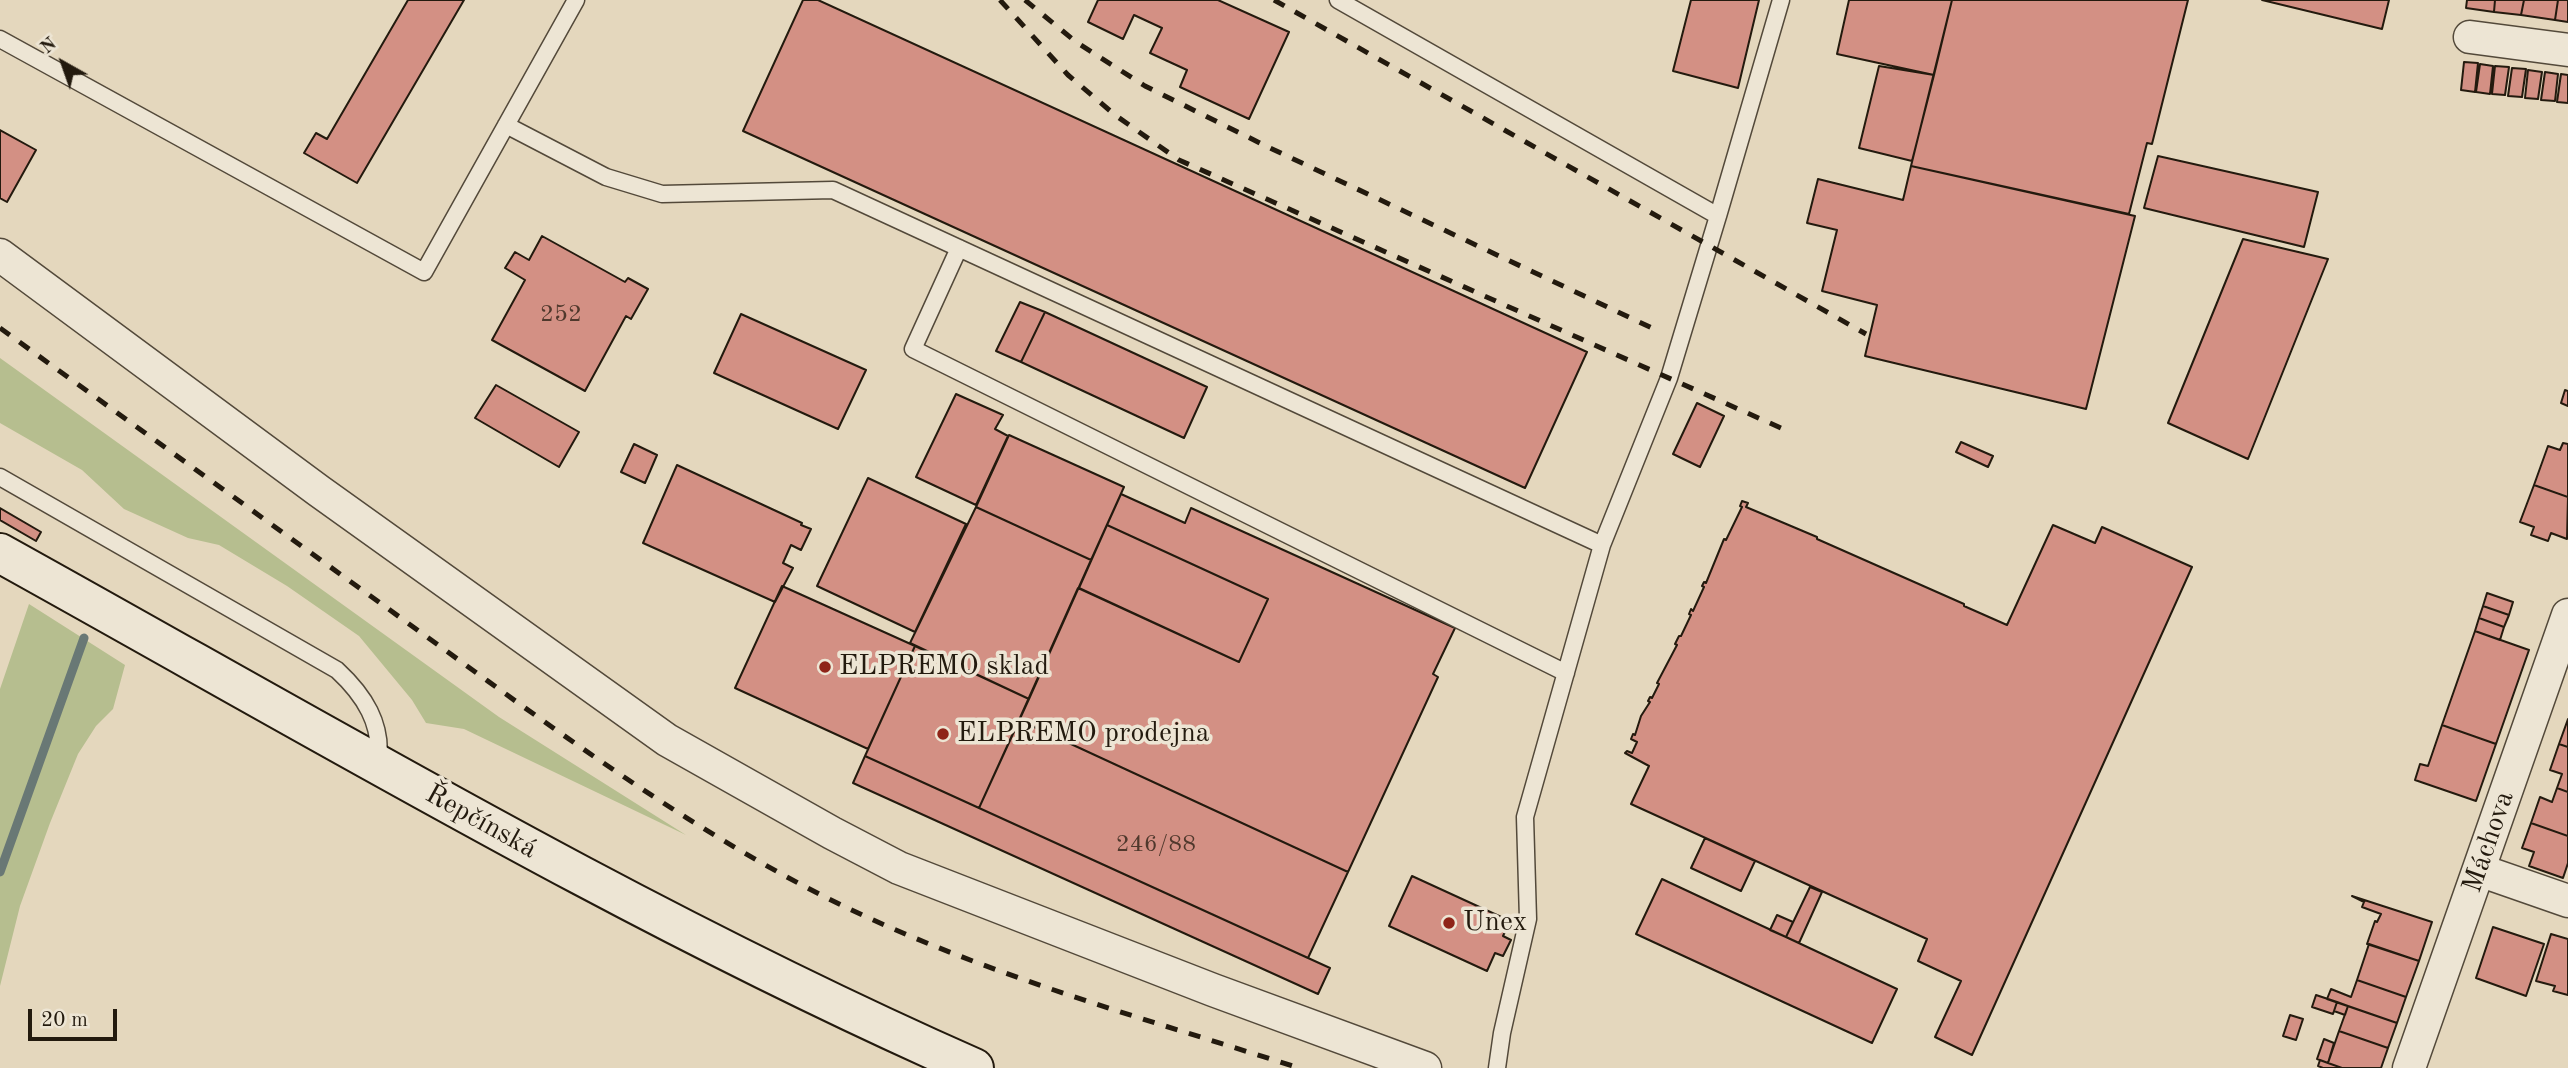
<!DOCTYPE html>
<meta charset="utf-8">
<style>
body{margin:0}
#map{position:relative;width:2568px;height:1068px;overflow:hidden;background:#e4d7bd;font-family:"Old Standard TT",serif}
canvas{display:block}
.north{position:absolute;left:28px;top:28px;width:70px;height:70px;-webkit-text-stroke:5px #ede5d4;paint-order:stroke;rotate:320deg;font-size:19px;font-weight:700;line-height:28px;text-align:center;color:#231a0e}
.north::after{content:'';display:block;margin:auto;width:24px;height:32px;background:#231a0e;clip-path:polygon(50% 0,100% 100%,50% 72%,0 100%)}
.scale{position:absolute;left:28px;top:1009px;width:89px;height:32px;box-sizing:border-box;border:4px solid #231a0e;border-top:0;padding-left:9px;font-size:21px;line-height:24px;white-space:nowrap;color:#231a0e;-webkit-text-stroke:5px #ede5d4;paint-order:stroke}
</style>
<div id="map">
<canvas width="2568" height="1068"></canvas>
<div class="north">N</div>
<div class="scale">20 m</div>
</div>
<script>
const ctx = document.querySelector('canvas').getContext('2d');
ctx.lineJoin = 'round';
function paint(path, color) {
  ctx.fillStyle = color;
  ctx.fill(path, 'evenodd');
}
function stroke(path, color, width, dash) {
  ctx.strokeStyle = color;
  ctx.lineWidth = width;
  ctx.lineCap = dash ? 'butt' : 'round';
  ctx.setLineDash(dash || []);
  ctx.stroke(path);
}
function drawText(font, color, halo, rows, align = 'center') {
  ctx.font = font + ' "Old Standard TT",serif';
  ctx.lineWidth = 7;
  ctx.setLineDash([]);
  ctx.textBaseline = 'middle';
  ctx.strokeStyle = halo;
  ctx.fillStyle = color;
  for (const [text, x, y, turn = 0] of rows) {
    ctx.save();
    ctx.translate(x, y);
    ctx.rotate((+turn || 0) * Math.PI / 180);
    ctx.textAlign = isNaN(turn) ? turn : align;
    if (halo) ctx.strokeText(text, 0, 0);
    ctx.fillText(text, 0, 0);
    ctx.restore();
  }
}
const green = new Path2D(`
 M0,358L499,717L686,835L464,729L426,723L412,700L359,636L287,586L219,545L188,538L124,509L82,470L0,423Z
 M29,604L125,665L113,709L96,726L78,754L50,823L20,906L0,986V689Z`);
const stream = new Path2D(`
 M0,872L84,638`);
const building = new Path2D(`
 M408,0H464L357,183L304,153L316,133L327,139Z
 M803,0H818L1587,352L1525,488L743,131Z
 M1098,0H1218L1289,32L1249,119L1180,87L1187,70L1150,53L1162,28L1134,15L1123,39L1088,22Z
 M1691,0H1759L1738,88L1673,71Z
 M1849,0H1952L1934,75L1837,54Z
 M1952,0H2188L2152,144L2147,143L2129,214L1911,166Z
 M2262,0H2389L2382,29Z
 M2467,0H2495L2494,12L2466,8Z
 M2495,0H2524L2521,15L2494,12Z
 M2524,0H2558L2555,20L2521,15Z
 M2558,0H2568V22L2555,20Z
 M2464,62L2478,63L2475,92L2461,90Z
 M2480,64L2493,66L2490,94L2476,92Z
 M1879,66L1934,75L1912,161L1859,148Z
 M2495,66L2509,67L2505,95L2492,94Z
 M2512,68L2526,69L2522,97L2508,96Z
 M2528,70L2542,72L2538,99L2525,98Z
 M2545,72L2558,74L2555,101L2541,100Z
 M2561,74L2568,75V103L2557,102Z
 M0,130L36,150L7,202L0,198Z
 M2158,156L2318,192L2304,247L2144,208Z
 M1911,166L2135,216L2086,409L1865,356L1877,305L1822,291L1837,230L1807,223L1818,179L1903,200Z
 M542,236L625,282L628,278L648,289L631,319L626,316L585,391L492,340L525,280L505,268L515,252L529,260Z
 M2243,239L2328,259L2248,459L2168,423Z
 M1020,302L1045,312L1021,362L996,351Z
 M1045,312L1207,387L1184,438L1021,362Z
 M741,314L866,370L838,429L714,373Z
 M496,385L579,432L559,467L475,418Z
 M2565,390L2568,391V406L2561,403Z
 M956,394L1003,415L995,429L1008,436L976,505L916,477Z
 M1697,403L1724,416L1700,467L1673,454Z
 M1009,435L1124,487L1091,560L976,507Z
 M1961,442L1993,456L1988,467L1956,452Z
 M2563,443L2568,444V497L2534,485L2548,446L2560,450Z
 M634,444L657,455L645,483L621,472Z
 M677,465L802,523L801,525L811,529L801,550L791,545L783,563L793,568L775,602L643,543Z
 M868,478L966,524L915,632L817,586Z
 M2534,485L2568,497L2567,539L2551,533L2548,541L2531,535L2534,527L2520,522Z
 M1121,494L1185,523L1191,508L1455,628L1433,674L1438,677L1348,872L1019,720L1078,588L1239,662L1268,599L1107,525Z
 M1742,501L1748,503L1746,507L1817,537V539L1964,604V606L2007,625L2053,525L2095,543L2102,527L2192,567L1972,1055L1935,1037L1961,981L1918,961L1927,939L1631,804L1649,766L1625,753L1627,751L1632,753L1637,742L1631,739L1633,734L1635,735L1641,716L1650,702L1648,701L1650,697L1652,698L1659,684L1657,683L1677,645L1675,644L1679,636H1681L1691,615L1689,614L1691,609L1693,611L1704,587L1702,586L1704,582L1706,583L1724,539L1726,540L1742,507L1740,506Z
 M976,507L1091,560L1029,699L910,643Z
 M0,508L41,532L36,541L0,520Z
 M1107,525L1268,599L1239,662L1079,588Z
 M782,586L915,646L868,749L735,688Z
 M2487,593L2513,602L2509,615L2483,606Z
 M2483,606L2509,615L2504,627L2479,618Z
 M2479,618L2504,627L2500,640L2475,631Z
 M2475,631L2529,650L2496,744L2442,725Z
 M915,646L1029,699L979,808L865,756Z
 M2568,719V747L2559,744Z
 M1019,720L1348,872L1308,958L979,808Z
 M2442,725L2496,744L2476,801L2415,780L2420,764L2428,766Z
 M2559,744L2568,747V792L2557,788L2562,774L2550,770Z
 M865,756L1330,968L1318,994L853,783Z
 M2557,788L2568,792V836L2531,823L2540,797L2552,802Z
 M2531,823L2568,836V863L2563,878L2529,866L2534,852L2522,848Z
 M1705,838L1755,861L1741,891L1691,868Z
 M1412,876L1510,921L1503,936L1511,940L1503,956L1495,953L1487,971L1389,926Z
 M1662,879L1897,989L1872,1043L1636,934Z
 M1810,887L1822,892L1799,943L1786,937Z
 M2352,896L2432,922L2419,961L2367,944L2375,921L2377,922L2381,914L2362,907L2364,902Z
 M1777,915L1793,922L1786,937L1770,930Z
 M2493,927L2544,944L2526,996L2476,978Z
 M2551,934L2568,939V995L2553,991L2555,986L2536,981Z
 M2369,944L2419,961L2406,997L2357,980Z
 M2357,980L2406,997L2397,1023L2327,999L2331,989L2351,997Z
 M2316,995L2337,1002L2333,1014L2312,1007Z
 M2337,1002L2348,1006L2345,1015L2334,1011Z
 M2348,1006L2397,1023L2388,1048L2339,1031Z
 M2290,1015L2303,1019L2296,1040L2283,1036Z
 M2339,1031L2388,1048L2381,1068H2342L2328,1063Z
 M2324,1039L2334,1043L2328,1063L2317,1059Z
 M2320,1060L2328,1063L2342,1068H2323L2318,1066Z`);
const lane = new Path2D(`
 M1338,0L1718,216L1669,378L1602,545L1525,817L1528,919L1502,1033L1497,1068
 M0,39L424,272L576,0
 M506,125L606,177L662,194L833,190L1602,545
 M1718,216L1781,0
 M959,248L913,349L1566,673
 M0,477L337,670C364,695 383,724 378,762`);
const street = new Path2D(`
 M2470,37L2568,50
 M0,255L319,491L667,740L832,833L899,868L1213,990L1425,1068
 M2479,870L2568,901
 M2409,1068L2568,615`);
const secondary = new Path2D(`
 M0,553C321,731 638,920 974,1068`);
const rail = new Path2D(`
 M1000,0L1068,75L1115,115L1179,160L1790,432
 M1025,0L1076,42L1145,86L1268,147L1652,328
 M1274,0L1866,334
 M0,328C141,430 282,532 423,634C554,729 684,826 829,899C978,973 1140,1017 1299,1068`);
const markers = [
 [825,667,7,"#8f2418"],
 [943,734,7,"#8f2418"],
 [1449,923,7,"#8f2418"]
];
const numberNames = [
 ["252",561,315],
 ["246/88",1156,845]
];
const poiNames = [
 ["ELPREMO sklad",839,667],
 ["ELPREMO prodejna",957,734],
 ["Unex",1463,923]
];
const streetNames = [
 ["Řepčínská",481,822,29],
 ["Máchova",2489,842,-71]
];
paint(green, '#b6be8f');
stroke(stream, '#697875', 9);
paint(building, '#d39084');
stroke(building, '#231a0e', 2);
stroke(lane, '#53493a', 19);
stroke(street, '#53493a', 35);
stroke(secondary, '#231a0e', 42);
stroke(lane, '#ede5d4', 16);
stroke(street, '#ede5d4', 32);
stroke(secondary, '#ede5d4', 38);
stroke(rail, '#231a0e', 5, [12, 12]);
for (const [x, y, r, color] of markers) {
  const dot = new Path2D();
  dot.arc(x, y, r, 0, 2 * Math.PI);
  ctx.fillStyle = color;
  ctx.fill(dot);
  stroke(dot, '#ede5d4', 2.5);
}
drawText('24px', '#4f382c', null, numberNames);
drawText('28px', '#231a0e', '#ede5d4', poiNames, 'left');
drawText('28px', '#231a0e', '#ede5d4', streetNames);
</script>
